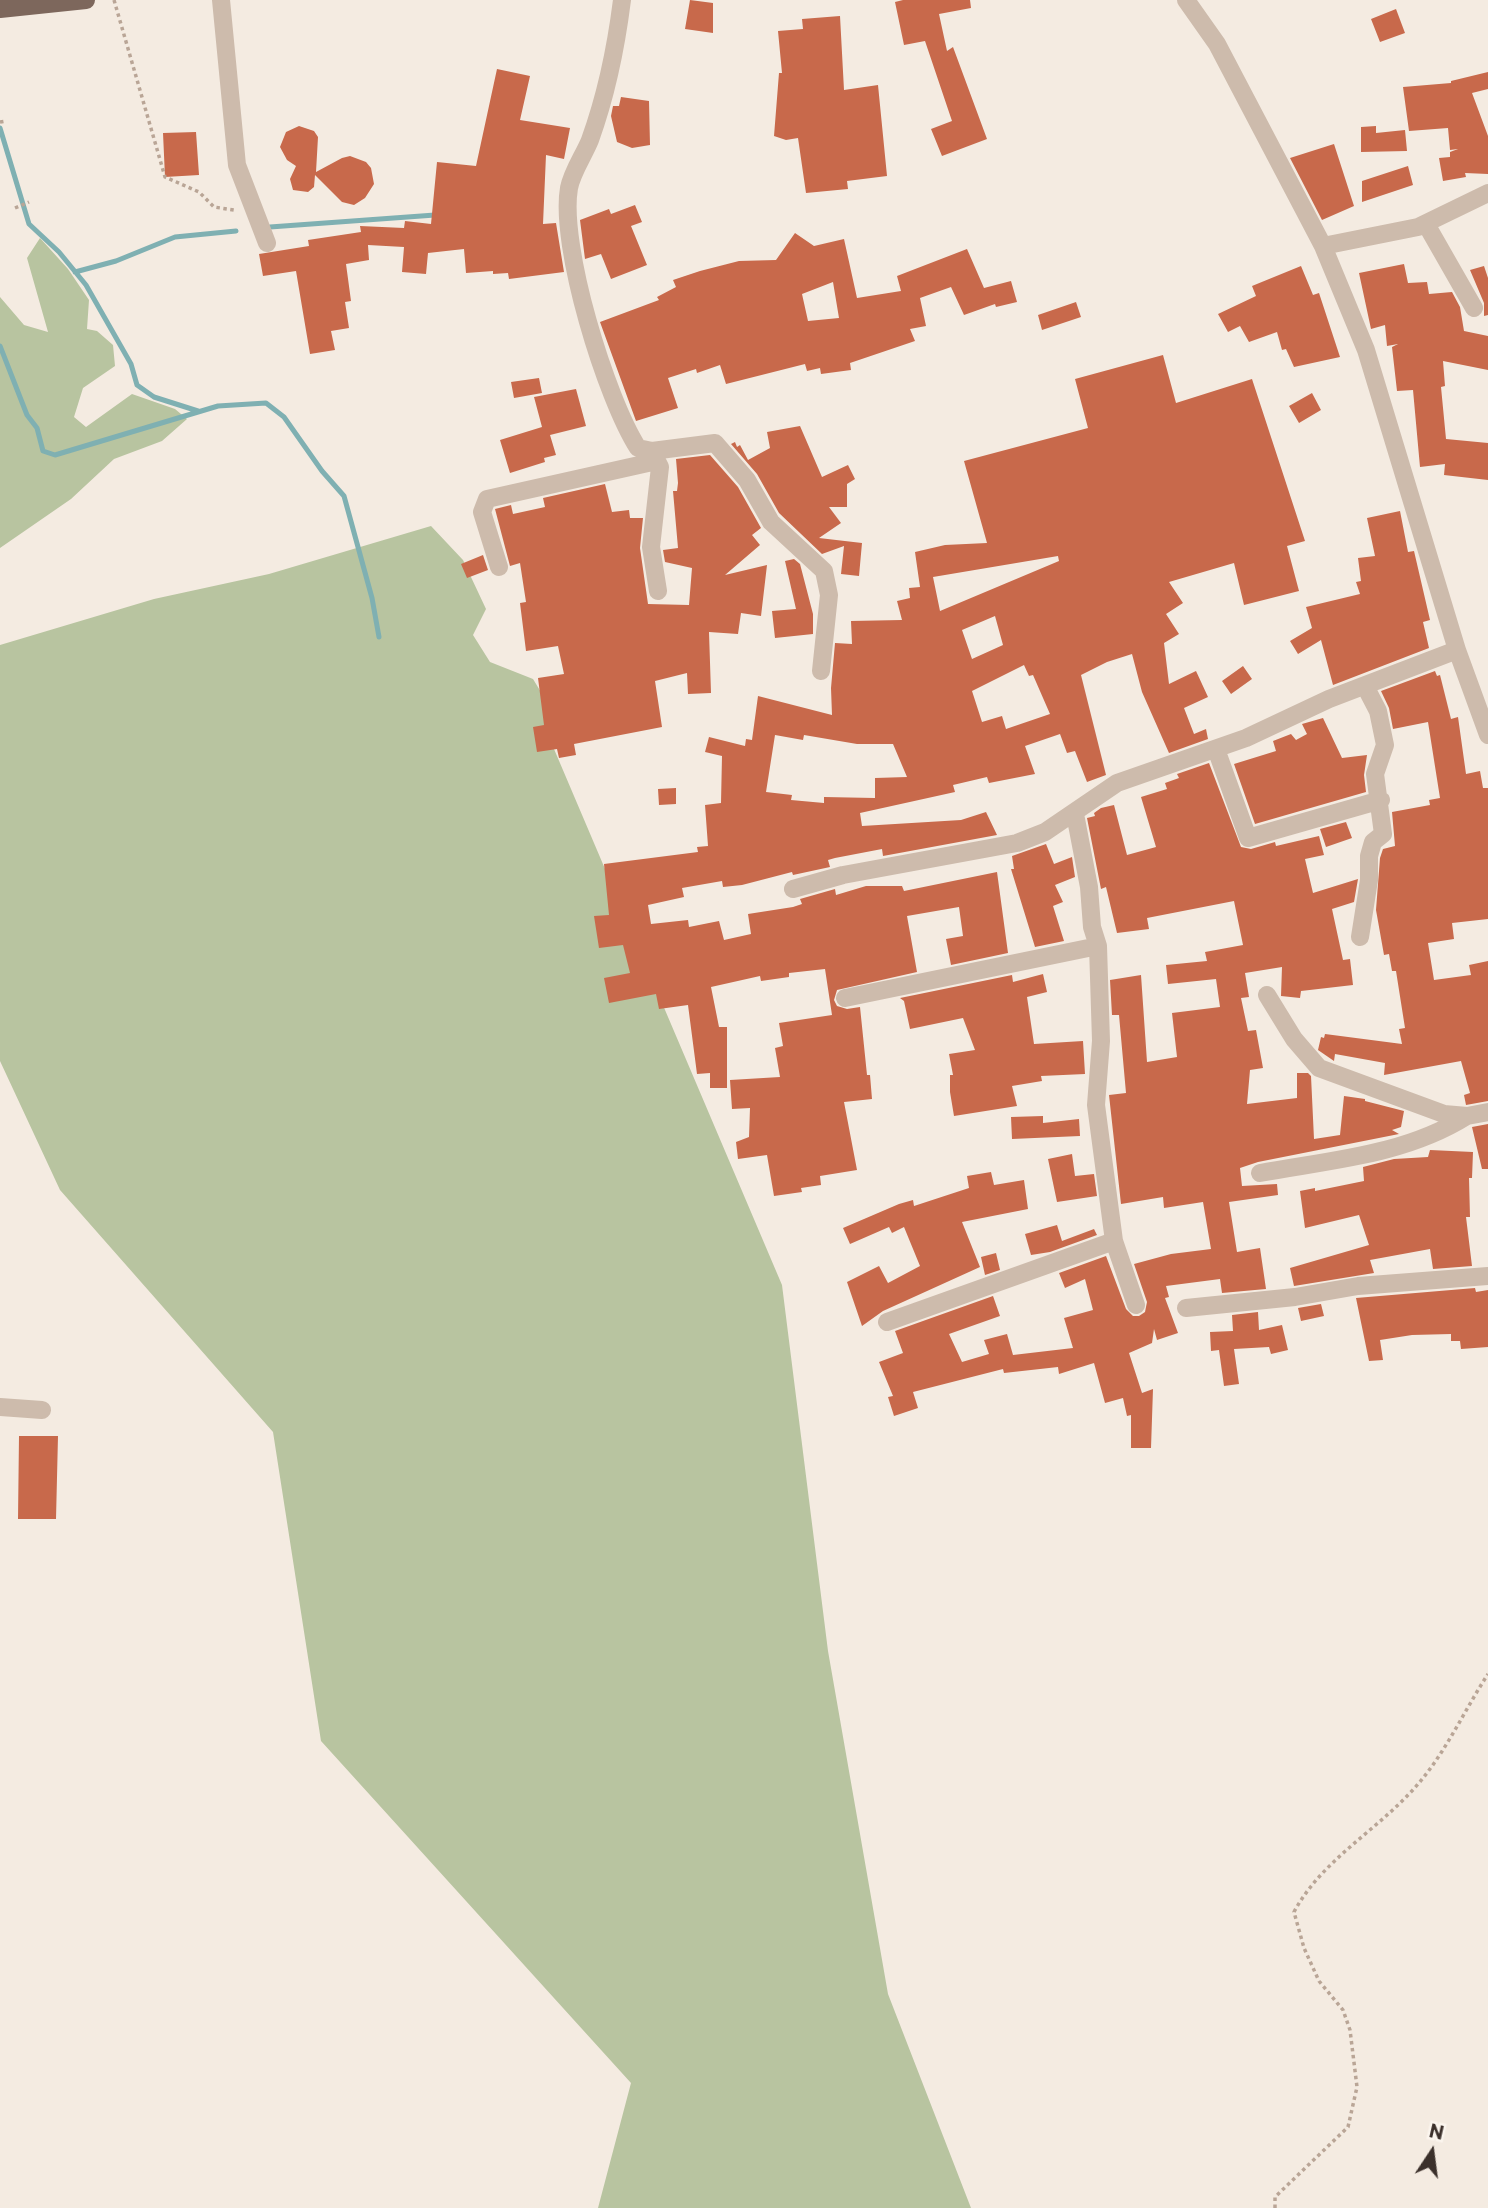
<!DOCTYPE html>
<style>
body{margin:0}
#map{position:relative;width:1488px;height:2208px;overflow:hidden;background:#f4ebe1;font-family:Commissioner,sans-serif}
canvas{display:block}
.north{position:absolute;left:1397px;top:2117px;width:70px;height:70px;-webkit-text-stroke:5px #fbf5ee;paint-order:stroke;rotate:13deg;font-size:19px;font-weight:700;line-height:28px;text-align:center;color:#3b302b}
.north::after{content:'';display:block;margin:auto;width:24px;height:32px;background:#3b302b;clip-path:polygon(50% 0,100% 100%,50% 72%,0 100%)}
</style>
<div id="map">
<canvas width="1488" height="2208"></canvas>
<div class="north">N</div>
</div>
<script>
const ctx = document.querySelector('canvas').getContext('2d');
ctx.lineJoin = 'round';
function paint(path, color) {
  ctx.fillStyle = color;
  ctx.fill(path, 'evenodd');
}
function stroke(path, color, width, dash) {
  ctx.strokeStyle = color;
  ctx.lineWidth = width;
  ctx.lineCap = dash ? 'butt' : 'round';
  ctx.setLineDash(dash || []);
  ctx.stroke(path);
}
const green = new Path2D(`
 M40,238L68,269L89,300L87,329L97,331L113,345L115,366L83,388L74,417L86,427L132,394L175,409L187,419L162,441L114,459L71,499L0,548V297L24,325L48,332L27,258Z
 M431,526L463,560L486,609L473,635L490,662L533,679L547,702L554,749L782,1285L828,1651L888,1994L971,2208H598L631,2083L321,1741L273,1432L60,1190L0,1061V645L154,599L269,574Z`);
const stream = new Path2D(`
 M0,128L29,224L59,252L86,285L131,364L137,385L154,397L198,411
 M270,227L435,215
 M75,272L116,261L175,237L236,231
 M0,346L27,415L37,428L43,451L55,455L218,406L266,403L284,417L322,471L344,496L372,598L379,637`);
const building = new Path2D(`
 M690,0L713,3V33L685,29Z
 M903,0H970L971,8L939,14L947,51L953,47L987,139L942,156L931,129L952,121L925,41L904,45L895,2Z
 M1396,9L1405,33L1380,42L1371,19Z
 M840,16L844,90L878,85L887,176L847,181L848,189L806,193L798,138L786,140L774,136L779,73H782L778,31L803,29L802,19Z
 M497,69L530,76L520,120L570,128L564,159L546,155L543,224L556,223L564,272L509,279L508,273L493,274V271L466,273L464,249L428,253L426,274L402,272L404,247L368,245L369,260L346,264L351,301L345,302L349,328L331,331L335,350L310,354L296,271L263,276L259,254L309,246L308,240L361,232L360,226L404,228L405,221L431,224L437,162L476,166Z
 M1488,72V89L1472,93L1488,136V174L1465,173L1466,177L1443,181L1439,158L1450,157V152L1458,149L1450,150L1448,128L1409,131L1403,87L1451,83V81Z
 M621,97L649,101L650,145L632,148L617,142L611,116L613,106H619Z
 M299,126L314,131L318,137L316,172L342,158L350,156L366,162L371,168L374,184L365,198L354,205L342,202L315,175L314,187L308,192L293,190L290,179L296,166L287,160L280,147L286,132Z
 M1376,126V133L1405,130L1407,151L1361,152V127Z
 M196,132L199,175L165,177L163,133Z
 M1334,144L1354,206L1322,220L1290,158Z
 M1408,166L1413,185L1362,202V181Z
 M635,205L642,222L631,226L647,265L611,279L601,254L585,259L580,220L609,209L611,214Z
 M795,233L814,246L844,239L857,298L901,291L897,276L967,249L984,288L1011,281L1017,302L996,307L995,304L964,315L951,287L920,298L926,326L910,329L915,341L850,363L851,370L821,374L820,368L807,371L805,364L726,384L720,365L697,373L696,369L668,378L678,408L636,421L600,322L659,300L657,297L676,287L673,280L700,271L739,261L776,260ZM833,282L839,318L808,321L802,294Z
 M1404,264L1408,283L1427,282L1429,294L1452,292L1460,307L1464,331L1488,336V370L1443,361L1445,386L1441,387L1446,439L1488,443V480L1444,475L1445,464L1420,467L1413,390L1397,391L1392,347L1398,344L1387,346L1385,325L1371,329L1359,273Z
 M1301,266L1313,295L1319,293L1340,357L1294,367L1286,349L1282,350L1277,332L1249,342L1240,326L1228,332L1218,314L1256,296L1252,286Z
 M1484,266L1488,278V315L1484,316V303L1470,270Z
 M1076,302L1081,317L1042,330L1038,315Z
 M1163,355L1176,403L1252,379L1305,541L1287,546L1299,591L1244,605L1234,563L1169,582L1183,603L1166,614L1179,634L1164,643L1169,684L1196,671L1208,697L1184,708L1194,734L1206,729L1208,739L1169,753L1142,692L1132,654L1107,662L1081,675L1106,775L1087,782L1075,751L1067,753L1060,734L1025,746L1035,774L989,783L987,777L953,785L955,792L860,813L862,826L961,820L986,812L997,835L883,856L882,849L835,858L828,860L830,867L793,875L792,872L742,885L723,887L722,881L682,888L684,897L648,905L651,924L688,920L689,927L719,921L724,940L751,934L748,914L793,907L802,904L800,899L835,889L836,895L866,886H902L904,891L997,872L1008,953L951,965L946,939L963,936L959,907L907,916L917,972L837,990L834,1000L837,1006L847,1009L860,1007L867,1075H870L872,1099L844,1102L857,1170L820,1176L821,1185L801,1188L802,1192L774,1196L767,1155L738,1159L736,1142L749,1137L750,1108L732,1109L730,1080L780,1077L775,1048L783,1046L779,1023L832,1015L825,969L789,973V977L761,981L760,976L711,987L719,1027H727V1088H710V1073L697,1074L688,1005L659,1009L656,994L609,1003L604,978L630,973L623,945L599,948L594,916L609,915L604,864L698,852L697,847L708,846L705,805L721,803L722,756L705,752L709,737L745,746L746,739L752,740L758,696L832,715L831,688L835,643L852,644L851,621L902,620L897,601L910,598L909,588L920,587L915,552L945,545L987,543L964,461L1088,428L1075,379ZM1058,556L1059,561L940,611L933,577ZM995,616L1003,645L972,659L962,630ZM1024,665L1029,676L1033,675L1050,714L1006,729L1002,716L982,722L972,691ZM775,735L803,740L804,735L857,744H893L907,777L875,778V798L824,797V803L791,800L792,795L766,792Z
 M539,378L542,393L514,398L511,382Z
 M576,389L586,426L550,435L556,455L544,458L545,462L510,473L500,440L542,427L534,397Z
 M1312,393L1321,410L1299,423L1289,406Z
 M800,426L822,477L848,465L855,479L847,484V507H829L841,523L819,538L862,543L859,576L841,574L844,546L822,554L779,513L757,474L731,444L735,442L737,447L740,445L748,460L770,448L767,432Z
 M710,455L738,487L761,528L752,535L760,545L725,575L767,565L761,616L741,613L738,634L709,632L711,693L688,694L687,673L655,681L662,727L574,744L576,755L559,758L557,749L537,752L533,727L544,725L538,678L564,674L558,646L526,651L520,603L526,602L520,563L510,566L495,509L511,505L513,514L545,507L543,498L605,484L612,512L629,510L630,518H643L640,548L648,604L689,605L692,568L665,562L663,550L678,548L673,491H677L678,483L676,459Z
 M1400,511L1408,552L1414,551L1430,620L1423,622L1429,648L1333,685L1321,640L1298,654L1290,641L1312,628L1306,607L1360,594L1356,582L1361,581L1358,558L1375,556L1367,518Z
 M483,555L488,570L467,578L461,564Z
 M794,559L800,564L813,614V634L775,638L772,611L796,609L785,561Z
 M1243,666L1252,679L1231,694L1222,681Z
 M1435,671L1437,676L1440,675L1451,719L1458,717L1466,774L1480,771L1483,788H1488V919L1452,923L1454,939L1428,943L1434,980L1471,975L1469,965L1488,961V1101L1466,1105L1464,1095L1470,1093L1461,1061L1384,1075L1385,1063L1335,1054L1334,1061L1318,1050L1321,1037L1324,1038L1325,1034L1402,1044L1399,1029L1405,1028L1396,971H1392L1389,954L1384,955L1376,910L1380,858L1383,849L1395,846L1392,812L1430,805L1429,800L1440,798L1428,722L1393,729L1389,708L1381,691Z
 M1323,718L1342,758L1367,755L1364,775L1366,792L1255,824L1234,764L1276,751L1273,741L1291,734L1296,740L1307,734L1302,724Z
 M1209,763L1241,847L1251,849L1275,842L1276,846L1319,836L1324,855L1305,859L1313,893L1358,879L1354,902L1332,909L1343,960L1350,959L1353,985L1301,991L1300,998L1281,996L1282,967L1245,973L1249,997L1241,998L1248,1031L1256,1030L1263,1068L1250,1070L1247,1104L1297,1098V1073H1308L1311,1076L1314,1139L1340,1135L1344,1096L1365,1099V1101L1404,1111L1401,1127L1392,1130L1399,1134L1258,1162L1240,1168L1242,1186L1277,1184L1278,1195L1229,1202L1237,1252L1260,1248L1266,1289L1222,1293L1220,1279L1166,1286L1169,1297L1165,1298L1178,1333L1157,1340L1154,1329L1152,1343L1129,1353L1142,1393L1153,1389L1151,1448H1131V1415L1127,1416L1123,1398L1105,1403L1094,1363L1059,1374L1058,1367L1004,1373L1003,1369L913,1392L918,1408L894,1416L888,1397L893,1396L879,1362L903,1353L895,1331L993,1296L1000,1316L949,1334L962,1362L989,1354L984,1340L1007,1334L1013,1355L1073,1348L1064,1318L1093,1310L1085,1279L1065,1288L1059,1273L1106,1256L1126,1309L1133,1316H1139L1145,1312L1147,1302L1134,1264L1171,1254L1211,1249L1203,1202L1164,1208L1163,1197L1121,1204L1109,1095L1126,1093L1119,1015H1112L1110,980L1141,975L1147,1062L1177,1057L1172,1013L1220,1007L1216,979L1168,984L1166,965L1207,961L1205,952L1243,945L1234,901L1147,918L1149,929L1117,933L1106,887L1101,889L1087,818L1095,816L1094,813L1101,808L1114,805L1127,855L1156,847L1141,797L1167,789L1165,783L1179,778L1177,774Z
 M676,788V804L659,805L658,789Z
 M1346,822L1352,838L1326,847L1320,829Z
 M1046,844L1054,864L1072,857L1075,877L1055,885L1063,902L1053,906L1064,941L1035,947L1011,869H1014L1012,856Z
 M1043,974L1047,992L1027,997L1034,1044L1083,1041L1085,1074L1041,1076L1042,1081L1012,1086L1017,1106L954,1116L950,1092V1075H953L949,1054L975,1050L963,1018L910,1029L904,1001L900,998L1012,975L1013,982Z
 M1043,1116V1123L1079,1119L1080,1136L1012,1139L1011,1117Z
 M1488,1124V1169H1482L1472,1127Z
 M1430,1150L1473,1152L1472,1178H1469L1470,1217H1466L1472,1266L1433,1269L1430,1249L1370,1260L1374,1273L1294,1286L1290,1268L1369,1245L1359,1215L1305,1228L1300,1191L1315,1188V1191L1364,1181L1363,1167L1394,1159L1428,1157Z
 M1072,1154L1075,1176L1094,1174L1097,1196L1057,1202L1048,1159Z
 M991,1172L994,1185L1024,1180L1028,1209L962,1222L980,1267L883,1311L862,1326L847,1282L879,1266L888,1283L920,1266L904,1227L892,1233L889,1227L850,1244L843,1228L899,1204L913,1200L914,1206L969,1188L967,1176Z
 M1057,1225L1062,1241L1094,1229L1097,1235L1050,1252L1031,1255L1025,1234Z
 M996,1253L1000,1270L985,1275L981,1257Z
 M1475,1288L1476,1292L1488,1290V1347L1461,1349L1460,1341H1451V1334L1412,1335L1380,1340L1383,1360L1369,1361L1356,1298Z
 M1321,1304L1324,1316L1301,1321L1298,1308Z
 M1258,1312L1259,1330L1282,1325L1288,1350L1271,1354L1269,1347L1234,1349L1239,1384L1224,1386L1219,1350L1211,1351L1210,1332L1233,1331L1232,1315Z
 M19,1436H58L56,1519H18Z`);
const path = new Path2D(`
 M114,0L165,177L199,192L214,207L234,210
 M0,122L6,121
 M15,208L29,202
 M1275,2208V2197L1348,2127L1357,2087L1350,2030L1343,2010L1319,1981L1304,1948L1294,1912C1320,1863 1371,1834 1409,1794C1443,1759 1462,1714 1488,1674`);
const minor = new Path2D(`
 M221,0L237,165L267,243
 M622,0C616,48 607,93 590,140C584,155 572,172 569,188C559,246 606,398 638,448L652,451L660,467L651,547L658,591
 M1186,0L1217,44L1323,246L1366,350L1457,650L1488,735
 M1426,224L1474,308
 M1323,246L1418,227L1488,193
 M652,451L715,443L747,480L771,522L824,571L829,595L821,671
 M499,567L482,512L487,499L657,461
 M1216,749L1248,838L1381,800
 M793,889L843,875L1017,843L1045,832L1117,783L1246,738L1329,699L1457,650
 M1360,937L1369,880V856L1373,842L1383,834L1375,774L1385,745L1378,711L1365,686
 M1267,995L1294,1039L1319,1068L1444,1114L1467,1116L1488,1112
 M845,998L1098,946
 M1260,1173C1331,1160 1405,1155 1467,1116
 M1114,1241L1136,1305
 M1186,1308L1295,1297L1358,1286L1488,1276
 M887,1322L1114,1241L1096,1105L1101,1041L1098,946L1092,927L1089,887L1075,814
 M0,1407L42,1410`);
const major = new Path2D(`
 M0,9L86,0`);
paint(green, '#b8c4a0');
stroke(stream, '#7fb0b2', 5);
paint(building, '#c8694b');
stroke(path, '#b9a596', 3.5, [3.5, 3.5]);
stroke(minor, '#cdbbac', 18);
stroke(major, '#7d675c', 18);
</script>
